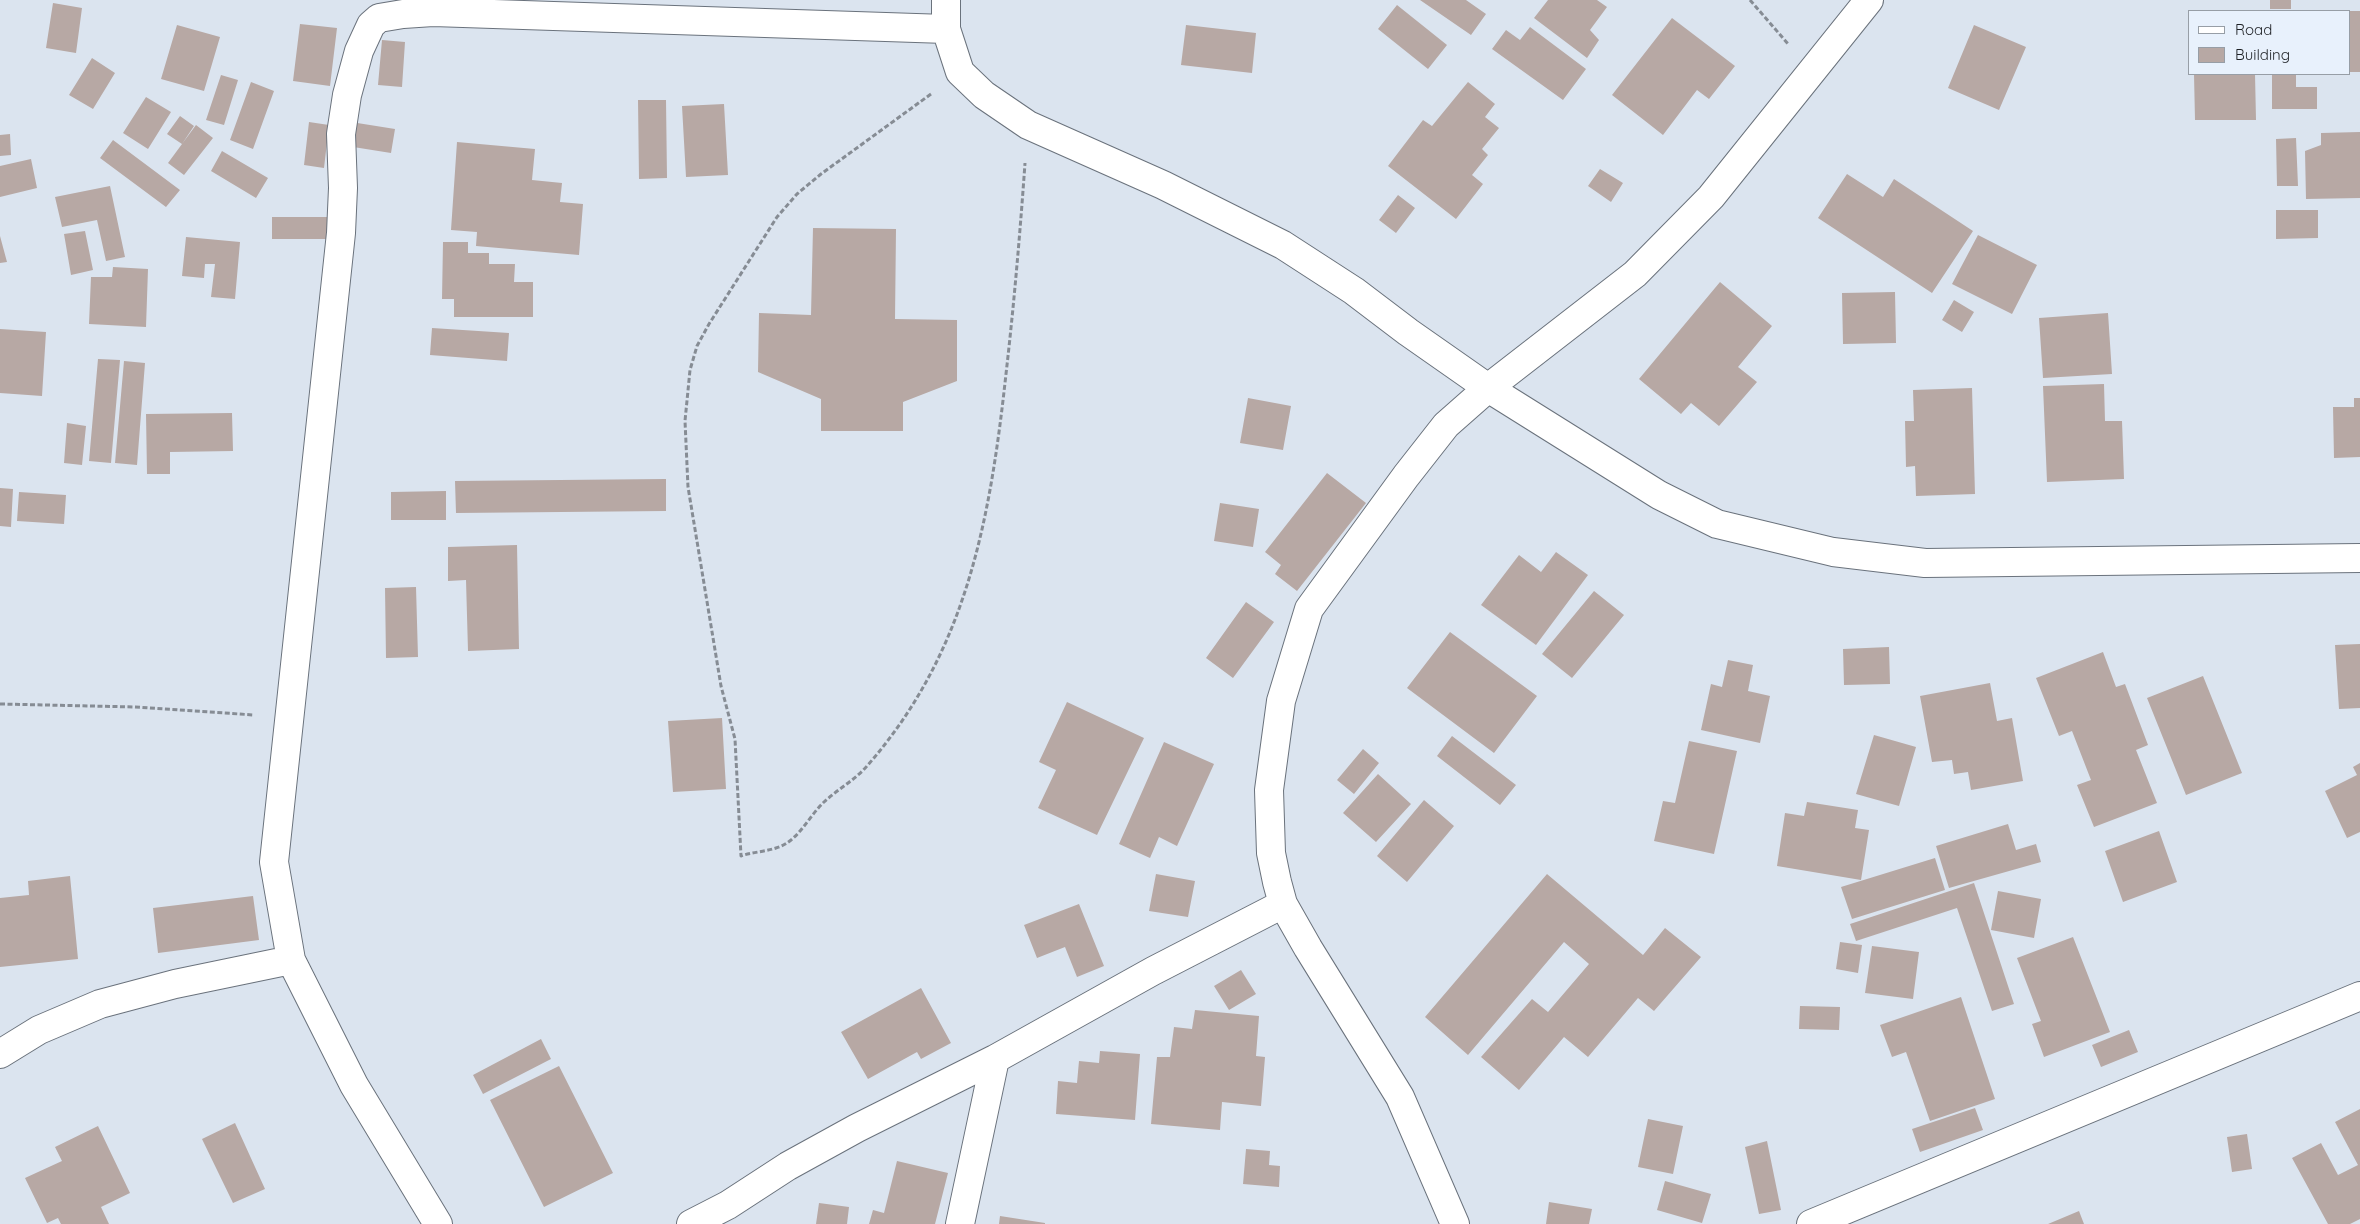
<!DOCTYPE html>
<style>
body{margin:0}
#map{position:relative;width:2360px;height:1224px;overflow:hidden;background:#dbe4ef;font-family:Quicksand,sans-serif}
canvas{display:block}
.legend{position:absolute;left:2188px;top:10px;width:162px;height:65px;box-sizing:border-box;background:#e8f1fc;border:1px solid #979ea6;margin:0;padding:6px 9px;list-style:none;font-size:15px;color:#1e2125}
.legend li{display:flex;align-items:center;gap:10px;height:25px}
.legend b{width:25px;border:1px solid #979ea6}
</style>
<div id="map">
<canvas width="2360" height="1224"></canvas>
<ul class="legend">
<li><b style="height:6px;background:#fff"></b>Road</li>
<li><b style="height:14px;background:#b7a8a4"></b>Building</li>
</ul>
</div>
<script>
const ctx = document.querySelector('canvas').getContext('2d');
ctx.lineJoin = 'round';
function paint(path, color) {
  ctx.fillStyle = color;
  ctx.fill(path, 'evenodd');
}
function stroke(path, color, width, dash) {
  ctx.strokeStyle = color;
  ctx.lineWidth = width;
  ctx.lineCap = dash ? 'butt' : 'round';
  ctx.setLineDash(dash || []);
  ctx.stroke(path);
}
const building = new Path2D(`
 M1420,0H1466L1486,14L1471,35Z
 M1548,0H1597L1607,7L1590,30L1599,40L1587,58L1534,18Z
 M2270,0H2291V9H2270Z
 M53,3L82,8L76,53L46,48Z
 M1397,5L1447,45L1428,69L1378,29Z
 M2349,11H2360V72H2349Z
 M1672,18L1735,66L1709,99L1697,90L1663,135L1612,95Z
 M300,24L337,28L330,86L293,81Z
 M177,25L220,37L204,91L161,79Z
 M1186,25L1256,33L1252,73L1181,65Z
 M1974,25L2026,47L1999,110L1948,88Z
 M1530,27L1586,69L1563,100L1492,49L1506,30L1520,40Z
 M382,40L405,42L402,87L378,85Z
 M92,58L115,73L93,109L69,95Z
 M2194,74H2255L2256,120H2195Z
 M2272,74H2296V87H2317V109H2272Z
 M221,75L238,80L224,125L206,120Z
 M251,82L274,91L253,149L230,140Z
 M1468,82L1495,104L1485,117L1499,128L1482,149L1488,155L1472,175L1483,184L1456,219L1388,166L1423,120L1432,126Z
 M146,97L171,112L148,149L123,133Z
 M638,100H666L667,178L639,179Z
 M724,104L728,175L686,177L682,106Z
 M180,116L194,126L182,144L167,134Z
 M309,122L329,125L324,168L304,165Z
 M351,122L395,129L391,153L347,146Z
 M196,125L213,138L184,175L168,163Z
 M2360,132V198L2306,199L2305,151L2321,145V133Z
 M10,134L11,155L0,156V135Z
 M2296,138L2298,186H2277L2276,139Z
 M113,140L180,190L166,207L100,158Z
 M457,142L535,149L532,180L562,183L560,202L583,204L579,255L476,246L477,232L451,230Z
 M222,151L268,178L256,198L211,171Z
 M31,159L37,188L0,197V166Z
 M1600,169L1623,183L1611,202L1588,186Z
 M1847,174L1883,197L1894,179L1973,231L1932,293L1818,218Z
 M110,186L125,257L106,261L97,220L62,227L55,197Z
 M1398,195L1415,208L1396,233L1379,220Z
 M2276,210H2318V238L2276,239Z
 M272,217H328V239H272Z
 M813,228L896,229L895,319L957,320V381L903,402V431H821V399L758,372L759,313L811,315Z
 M85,231L93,270L71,275L64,234Z
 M1978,235L2037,265L2012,314L1952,284Z
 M0,236L7,262L0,263Z
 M186,237L240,242L235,299L211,297L215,264H205L204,278L182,276Z
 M443,242H468V253H489V264H515L514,282H533V317H454V299H442Z
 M113,267L148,269L146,327L89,324L91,277H112Z
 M1720,282L1772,326L1738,367L1757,382L1719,426L1691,403L1681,414L1639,379Z
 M1895,292L1896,343L1843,344L1842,293Z
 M1954,300L1974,312L1962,332L1942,320Z
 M2108,313L2112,374L2043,378L2039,318Z
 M432,328L509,333L507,361L430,355Z
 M0,329L46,332L42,396L0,393Z
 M98,359L120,360L111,463L89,461Z
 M124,361L145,363L137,465L115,463Z
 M2104,384L2105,421H2122L2124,479L2047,482L2043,386Z
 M1972,388L1975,494L1916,496L1915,466L1906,467L1905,421H1914L1913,390Z
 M1248,398L1291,406L1283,450L1240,443Z
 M2354,398H2360V457L2334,458L2333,407H2354Z
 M232,413L233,451L170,452V474H147L146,414Z
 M67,423L86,426L82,465L64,463Z
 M1327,473L1366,503L1297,591L1275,574L1281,565L1265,552Z
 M666,479V511L456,513L455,481Z
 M0,488L13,489L11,527L0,526Z
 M446,491V520H391V492Z
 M19,492L66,495L64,524L17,521Z
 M1220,503L1259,509L1253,547L1214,541Z
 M517,545L519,649L468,651L466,580L448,581V547Z
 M1556,552L1588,575L1536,645L1481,605L1519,555L1541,572Z
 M416,587L418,657L386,658L385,588Z
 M1594,591L1624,615L1572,678L1542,654Z
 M1246,602L1274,622L1233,678L1206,658Z
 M1450,632L1537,696L1494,753L1407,688Z
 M2360,644V708L2339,709L2335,645Z
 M1889,647L1890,684L1844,685L1843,649Z
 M2103,652L2116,687L2125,684L2148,745L2136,750L2157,803L2094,827L2077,785L2091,780L2072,731L2059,736L2036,678Z
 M1728,660L1753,665L1748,691L1770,696L1760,743L1701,730L1711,684L1722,687Z
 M2203,676L2242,773L2186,795L2147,698Z
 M1990,683L1997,721L2012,718L2023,781L1971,790L1968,772L1954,774L1952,760L1932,762L1920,696Z
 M1067,702L1144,738L1097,835L1038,808L1056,770L1039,762Z
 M722,718L726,789L673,792L668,721Z
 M1874,735L1916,747L1899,806L1856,794Z
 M1452,736L1516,785L1500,805L1437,756Z
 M1689,741L1737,751L1714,854L1654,841L1663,801L1675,803Z
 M1164,742L1214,764L1177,846L1159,837L1150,858L1119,844Z
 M1363,749L1379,763L1354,794L1337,780Z
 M2360,763V832L2347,838L2325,791L2357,775L2353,767Z
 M1378,774L1411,804L1376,842L1343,813Z
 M1424,800L1454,826L1407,882L1377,856Z
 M1807,802L1858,810L1855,828L1869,830L1861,880L1777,866L1785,813L1804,816Z
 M2008,824L2016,850L2036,844L2041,862L1949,888L1936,846Z
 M2159,831L2177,882L2123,902L2105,851Z
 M1935,858L1945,890L1852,919L1841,887Z
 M1156,874L1195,881L1188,917L1149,911Z
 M1547,874L1643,955L1665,928L1701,957L1654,1011L1638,998L1588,1057L1564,1037L1519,1090L1481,1057L1532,999L1548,1012L1589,964L1564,942L1468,1055L1425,1017Z
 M70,876L78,959L0,967V898L29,895L28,881Z
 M1974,883L2014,1004L1992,1011L1957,908L1856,941L1850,924Z
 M1998,891L2041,899L2034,938L1991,930Z
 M253,896L259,940L158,953L153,908Z
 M1079,904L1104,966L1077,977L1065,947L1037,958L1024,925Z
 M2073,937L2110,1032L2044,1057L2032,1024L2041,1021L2017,958Z
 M1840,942L1862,945L1858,973L1836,969Z
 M1872,946L1919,952L1913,999L1865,993Z
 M1241,970L1256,994L1229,1010L1214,986Z
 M921,988L951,1043L921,1059L917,1052L868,1079L841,1032Z
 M1961,997L1995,1099L1930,1121L1906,1052L1892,1057L1880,1025Z
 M1800,1006L1840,1007L1839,1030L1799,1029Z
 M1195,1010L1259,1016L1256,1056L1265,1057L1261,1106L1222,1102L1220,1130L1151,1124L1157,1057H1170L1174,1027L1192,1029Z
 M2129,1030L2138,1052L2101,1067L2092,1045Z
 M541,1039L551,1059L483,1094L473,1075Z
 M1100,1051L1140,1054L1135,1120L1056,1114L1058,1081L1077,1083L1079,1061L1099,1063Z
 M559,1066L613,1173L544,1207L490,1100Z
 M1975,1108L1983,1130L1920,1152L1912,1129Z
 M2360,1109V1219L2350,1224H2328L2292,1158L2321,1143L2338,1175L2358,1165L2335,1122Z
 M1648,1119L1683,1126L1673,1174L1638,1167Z
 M235,1123L265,1189L233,1203L202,1139Z
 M98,1126L130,1193L101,1207L109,1224H61L58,1218L47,1223L25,1178L62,1161L55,1147Z
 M2247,1134L2252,1169L2232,1172L2227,1137Z
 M1767,1141L1781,1210L1759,1214L1745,1147Z
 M1246,1149L1270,1151L1269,1165L1280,1166L1279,1187L1243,1184Z
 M897,1161L948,1173L935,1224H869L873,1210L884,1213Z
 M1665,1181L1711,1194L1702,1223L1657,1210Z
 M1549,1202L1592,1209L1589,1224H1546Z
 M819,1203L849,1207L847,1224H816Z
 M2079,1211L2084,1224H2048Z
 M1000,1216L1045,1223V1224H999Z`);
const path = new Path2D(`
 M1750,0L1789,45
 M931,94L821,174L797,194L777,217L709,324L697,346L690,370L685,421L688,487L721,686L735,739L741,856C752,852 764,852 776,848C798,842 808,817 824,802C838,789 855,780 867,766C967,652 990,520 1006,374C1014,304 1020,234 1025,163
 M0,704L135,707L254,715`);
const minor = new Path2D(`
 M946,0V29L960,72L984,95L1028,125L1163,185L1283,245L1354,291L1408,332L1488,388L1659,495L1717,524L1833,552L1925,563L2360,558
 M0,1054L39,1030L100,1004L175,984L291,960
 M438,1224L354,1085L291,960L274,862L341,233L343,188L341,134L347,95L359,51L371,25L379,18L403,14L433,12L946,29
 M691,1224L728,1205L788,1166L857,1128L995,1059L1153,971L1283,904
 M960,1224L995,1059
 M1455,1224L1400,1097L1308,948L1283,904L1277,882L1271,853L1269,790L1281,701L1309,609L1406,476L1446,425L1488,388L1635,274L1711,197L1869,0
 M1811,1224L2360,996`);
paint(building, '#b7a8a4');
stroke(minor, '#6a727c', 30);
stroke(path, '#868c94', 3, [5, 2.5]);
stroke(minor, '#fff', 28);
</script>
